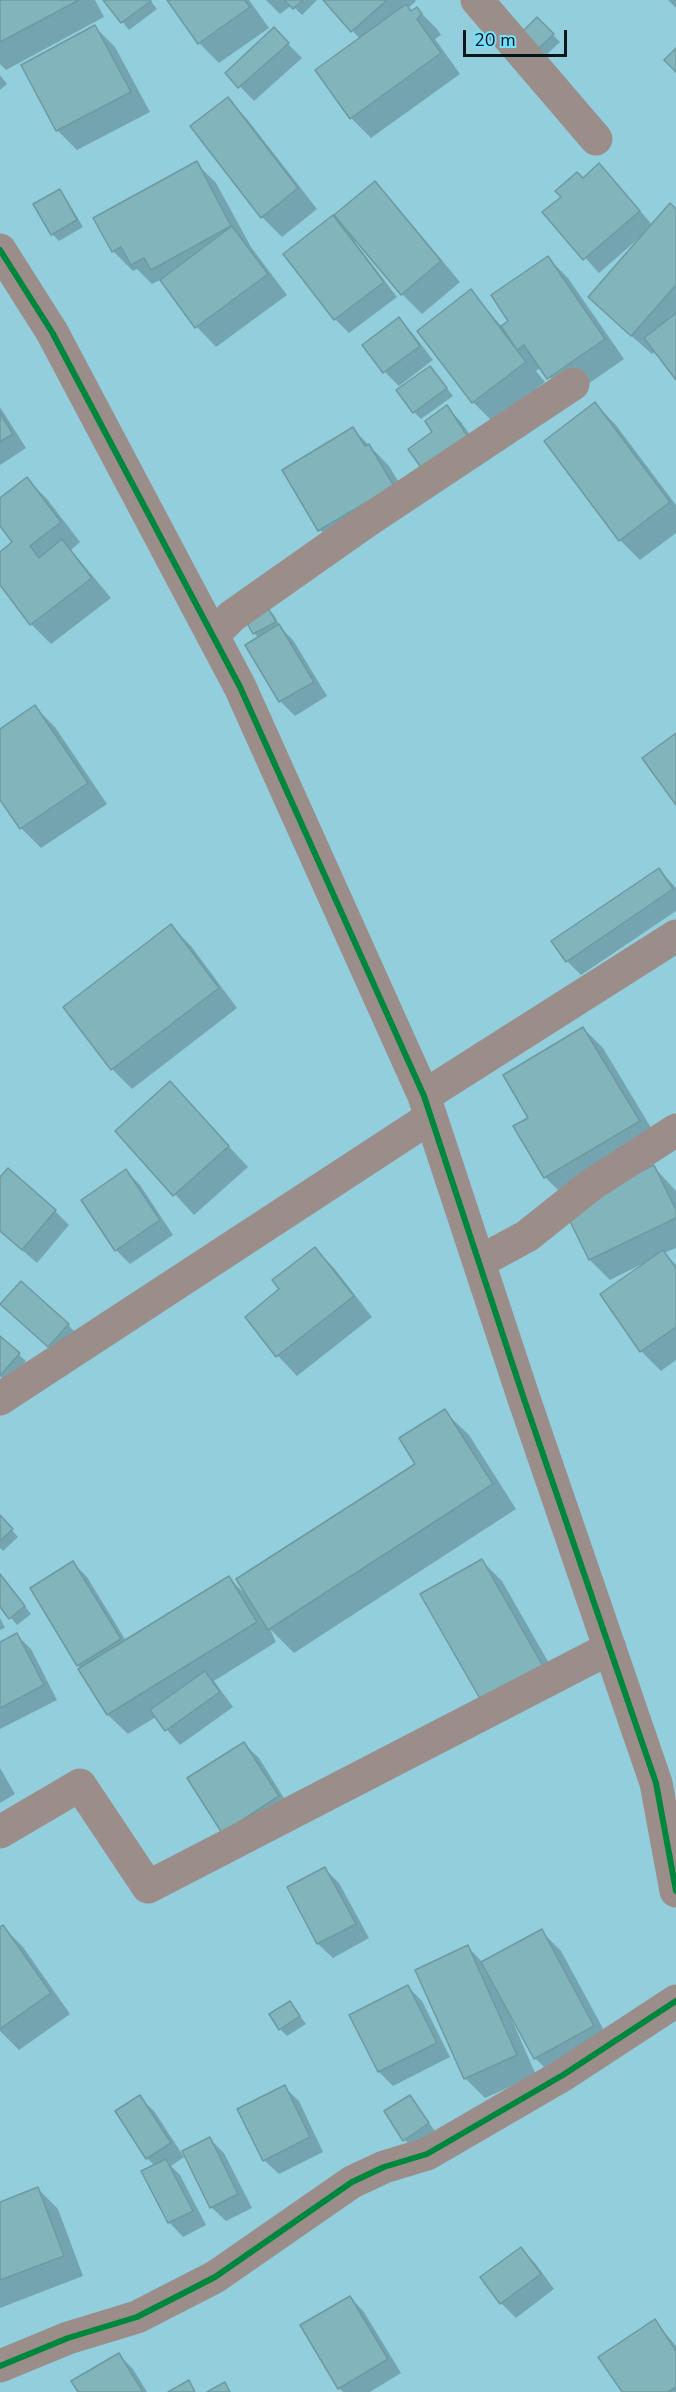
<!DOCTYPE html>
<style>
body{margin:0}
#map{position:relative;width:676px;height:2392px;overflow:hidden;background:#92cedc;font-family:"Nunito Sans",sans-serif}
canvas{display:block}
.scale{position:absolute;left:463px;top:30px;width:104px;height:27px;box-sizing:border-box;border:3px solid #01171c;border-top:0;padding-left:8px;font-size:18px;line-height:21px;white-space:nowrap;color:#01171c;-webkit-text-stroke:4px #73e1fc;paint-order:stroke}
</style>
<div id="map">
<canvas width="676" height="2392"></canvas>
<div class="scale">20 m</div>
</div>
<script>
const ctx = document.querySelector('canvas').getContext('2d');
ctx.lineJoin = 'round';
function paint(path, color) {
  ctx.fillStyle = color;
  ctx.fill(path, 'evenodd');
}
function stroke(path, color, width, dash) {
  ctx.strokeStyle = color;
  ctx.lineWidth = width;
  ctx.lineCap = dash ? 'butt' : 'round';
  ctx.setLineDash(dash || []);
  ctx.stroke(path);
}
const shadow = new Path2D(`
 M0,0H95L104,17L6,70L0,64Z
 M105,0H150L157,9L129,30Z
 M169,0H249L269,28L219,63L199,43Z
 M266,0H317L302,15L292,5L280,14Z
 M325,0H415L416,1L408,8L412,13L417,9L437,29L441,35L435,39L460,74L371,138L351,118L360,39Z
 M668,0H676V8Z
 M537,19L560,42L546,55L523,33Z
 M95,27L115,47L150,112L77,150L57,130L23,65Z
 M274,30L302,58L254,101L227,73Z
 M0,75L7,84L0,90Z
 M228,99L247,119L317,209L282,237L262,217Z
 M196,163L216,183L251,247L287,295L216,347L197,327L162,279L152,284L137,269L133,271L113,251Z
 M613,179L653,226L676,210V378L656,351L652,354L610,317L640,239L639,238L599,273L544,212L583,180Z
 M374,183L394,203L460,282L422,314L402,294L357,240L355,242L397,297L349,333L335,319L333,217L346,230Z
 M59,191L66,198L83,227L59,241L52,234Z
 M548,258L568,278L624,359L568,398L541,367L536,371L545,382L493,422L473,402L471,291L502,327L511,321Z
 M399,319L413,334L433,360L399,386L385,372Z
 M430,367L453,396L421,419L414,412Z
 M595,404L615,424L676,505V533L640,560L620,540L546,441Z
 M0,407L26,448L0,465Z
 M447,407L461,422L482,452L434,432Z
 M353,429L389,466L413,506L340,550L320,530L284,471Z
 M27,479L47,499L80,542L71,550L111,598L51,644L31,624L0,583V553L14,543L0,524V500Z
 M267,608L274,615L281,628L293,640L327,696L295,716L281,702L247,646L259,638L254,633Z
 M35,707L55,727L107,804L41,848L21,828L0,798V731Z
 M659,869L676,888V911L581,975L567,961Z
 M171,926L191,946L237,1008L132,1089L112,1069Z
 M583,1028L603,1048L659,1141L566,1198L546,1178L515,1127L530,1118Z
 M170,1083L248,1167L194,1215L117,1131Z
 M654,1167L676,1191V1248L664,1253L676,1265V1360L661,1371L641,1351L644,1263L610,1280L590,1260L566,1210Z
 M126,1171L140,1185L173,1235L130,1264L116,1250Z
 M0,1179L55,1211L69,1225L37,1263L0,1231Z
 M315,1249L334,1268L372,1317L297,1376L278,1356L247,1317L281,1290Z
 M16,1318L68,1325L82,1339L63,1360Z
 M0,1338L26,1361L7,1383L0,1376Z
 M444,1411L469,1435L516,1509L294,1653L270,1629L276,1642L214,1681L233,1707L180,1745L156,1717L128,1734L108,1715L78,1665L73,1563L87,1577L126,1641L228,1577L248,1597L417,1464Z
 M0,1517L18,1537L3,1551L0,1548Z
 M482,1561L502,1581L562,1686L483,1701Z
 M0,1575L31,1614L17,1625L0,1605Z
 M0,1618L5,1628L0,1630Z
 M17,1635L31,1649L57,1700L0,1729V1643Z
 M244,1744L259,1758L292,1811L223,1832Z
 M0,1768L15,1794L0,1803Z
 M325,1869L339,1883L369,1938L333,1958L318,1944L289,1888Z
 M3,1927L23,1947L70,2014L19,2050L0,2031V1929Z
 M541,1931L561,1951L613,2047L555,2078L535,2058L513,2017L511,2018L536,2075L485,2098L465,2078L468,1947L483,1963Z
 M408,1987L422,2001L450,2057L393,2086L379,2072L351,2015Z
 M290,2002L306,2024L287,2036L280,2029Z
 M284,2087L299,2101L323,2152L279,2174L264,2160Z
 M139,2097L154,2111L184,2157L171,2166L180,2175L206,2225L183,2237L169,2222L155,2166L147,2158Z
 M410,2097L435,2131L412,2147L405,2140Z
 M210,2139L224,2153L252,2208L226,2221L211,2207Z
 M38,2189L58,2209L83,2276L0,2308V2203Z
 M521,2249L535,2263L554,2289L516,2318L501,2303L482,2278Z
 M350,2297L364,2312L401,2373L370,2392H343L339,2388Z
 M655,2321L676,2346V2392H623Z
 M119,2355L133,2369L147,2392H79Z`);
const building = new Path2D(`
 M0,0H79L0,42Z
 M103,0H150L151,1L121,23Z
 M167,0H245L250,7L198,44Z
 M284,0H303L293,9Z
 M323,0H387L351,32Z
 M406,4L411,11L417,7L422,14L417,19L441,53L350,119L315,70Z
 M537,17L554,34L538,49L521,33Z
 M95,25L131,92L56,131L21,65Z
 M274,27L289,43L238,88L225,73Z
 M676,48V72L664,60Z
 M228,97L298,188L261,218L190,126Z
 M197,161L231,226L151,270L144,258L131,265L121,247L112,252L93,218Z
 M599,163L640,211L583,260L542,212L561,197L555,191L577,172L583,178Z
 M375,181L441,261L401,295L334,215Z
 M60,189L77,220L51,235L33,204Z
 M670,203L676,209V285L631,336L588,297Z
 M333,215L384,282L334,320L283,254Z
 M232,226L268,274L195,328L160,280Z
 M548,256L605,339L547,379L524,345L517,350L501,326L508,321L491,295Z
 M471,289L526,362L472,403L417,331Z
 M676,313V380L644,338Z
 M399,317L420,346L383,373L362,345Z
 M430,366L447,388L413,413L396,390Z
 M595,402L670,502L619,541L544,441Z
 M447,405L468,437L422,469L408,449L432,432L425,421Z
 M0,413L13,434L0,442Z
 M353,427L365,446L369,444L394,486L318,531L282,470Z
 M27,477L61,522L30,546L39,558L62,539L92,578L30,625L0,585V552L12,542L0,526V498Z
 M267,606L276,622L253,634L244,618Z
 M279,624L314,682L279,702L245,645Z
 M35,705L88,783L20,829L0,800V729Z
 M676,733V805L642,758Z
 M659,868L673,889L566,962L551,941Z
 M171,924L219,988L111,1070L63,1007Z
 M583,1027L640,1121L544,1178L513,1126L528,1118L503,1075Z
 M170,1081L229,1146L173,1196L115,1131Z
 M654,1165L676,1210V1218L589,1260L564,1209Z
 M8,1168L56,1210L22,1250L0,1231V1177Z
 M126,1169L160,1220L115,1251L81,1200Z
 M315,1247L354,1296L276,1357L245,1317L279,1289L272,1280Z
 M663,1250L676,1268V1327L640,1352L600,1294Z
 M21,1281L69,1324L48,1347L0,1304Z
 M0,1336L20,1353L0,1376Z
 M445,1409L493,1484L268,1630L236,1579L415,1464L399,1438Z
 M0,1515L13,1529L0,1541Z
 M482,1559L543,1666L482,1702L420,1594Z
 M73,1561L121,1639L77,1666L30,1588Z
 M0,1574L25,1606L9,1619L0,1607Z
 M229,1576L257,1622L107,1715L78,1669Z
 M17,1633L44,1685L0,1708V1642Z
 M205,1671L220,1692L165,1731L150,1710Z
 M244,1742L279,1796L222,1833L187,1778Z
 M325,1867L356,1924L317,1944L287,1887Z
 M3,1925L51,1993L0,2029V1927Z
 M542,1929L594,2026L534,2059L481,1962Z
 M468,1945L517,2055L464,2079L415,1970Z
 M408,1985L437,2043L378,2072L349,2015Z
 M290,2001L300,2016L279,2030L269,2014Z
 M285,2085L310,2137L263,2161L237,2109Z
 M140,2095L171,2143L146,2159L115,2111Z
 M410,2095L429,2123L403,2141L384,2111Z
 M210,2137L238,2194L210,2208L182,2151Z
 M166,2159L193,2211L168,2223L141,2171Z
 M38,2187L64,2256L0,2280V2202Z
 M521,2247L541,2274L500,2304L480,2277Z
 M350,2296L388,2359L338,2389L300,2325Z
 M655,2319L676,2351V2387L668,2392H622L598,2357Z
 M119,2353L143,2392H78L71,2381Z
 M189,2380L195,2392H168Z
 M225,2382L230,2392H207Z`);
const minor = new Path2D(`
 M477,0L596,139
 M0,250L52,332L240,687L424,1096L524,1399L656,1783L676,1891
 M213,635L232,616L367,521L573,384
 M424,1096L676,936
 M479,1262L527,1236L591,1185L676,1130
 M0,1399L431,1117
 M0,1832L80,1785L148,1887L610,1648
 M0,2366L68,2338L137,2317L215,2277L352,2182L384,2167L427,2154L563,2075L676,2001`);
const cycleway = new Path2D(`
 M0,250L52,332L240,687L424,1096L524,1399L656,1783L676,1891
 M0,2366L68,2338L137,2317L215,2277L352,2182L384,2167L427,2154L563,2075L676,2001`);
paint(shadow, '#0003');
paint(building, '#82b4bb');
stroke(building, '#6d9aa1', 1.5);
stroke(minor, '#9a8d8a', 33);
stroke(cycleway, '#00873e', 6);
</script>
